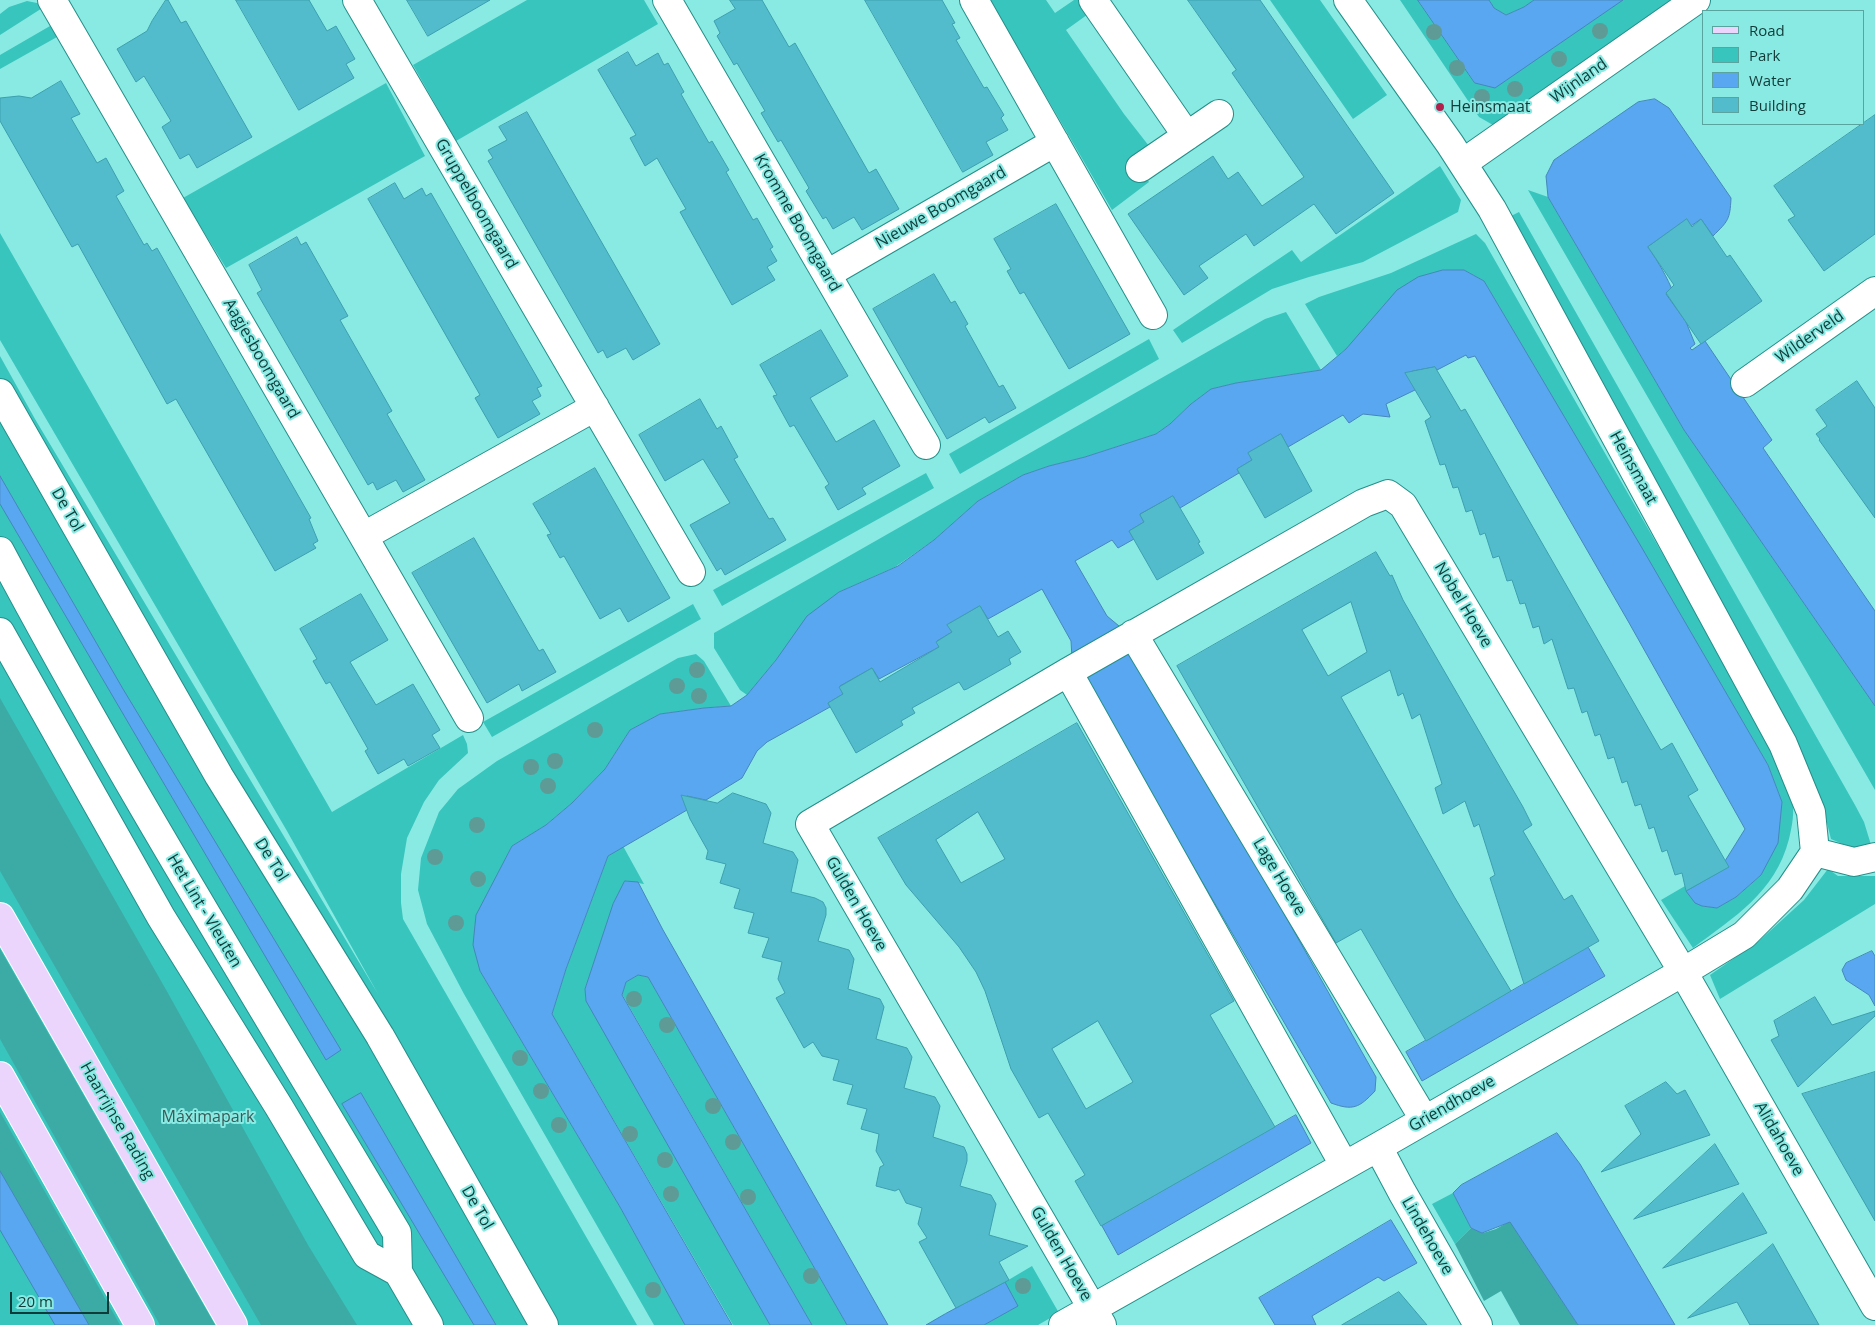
<!DOCTYPE html>
<meta charset="utf-8">
<style>
body{margin:0}
#map{position:relative;width:1875px;height:1325px;overflow:hidden;background:#89eae3;font-family:"Open Sans",sans-serif}
canvas{display:block}
.legend{position:absolute;left:1702px;top:10px;width:162px;height:115px;box-sizing:border-box;background:#89eae3;border:1px solid #59a49f;margin:0;padding:6px 9px;list-style:none;font-size:15px;color:#113b39}
.legend li{display:flex;align-items:center;gap:10px;height:25px}
.legend b{width:25px;border:1px solid #59a49f}
.scale{position:absolute;left:10px;top:1292px;width:99px;height:22px;box-sizing:border-box;border:2px solid #113b39;border-top:0;padding-left:6px;font-size:15px;line-height:18px;white-space:nowrap;color:#113b39;-webkit-text-stroke:4px #89eae3;paint-order:stroke}
</style>
<div id="map">
<canvas width="1875" height="1325"></canvas>
<ul class="legend">
<li><b style="height:6px;background:#ebd5fd"></b>Road</li>
<li><b style="height:14px;background:#38c5bd"></b>Park</li>
<li><b style="height:14px;background:#5aa7f1"></b>Water</li>
<li><b style="height:14px;background:#52bccd"></b>Building</li>
</ul>
<div class="scale">20 m</div>
</div>
<script>
const ctx = document.querySelector('canvas').getContext('2d');
ctx.lineJoin = 'round';
function paint(path, color) {
  ctx.fillStyle = color;
  ctx.fill(path, 'evenodd');
}
function stroke(path, color, width, dash) {
  ctx.strokeStyle = color;
  ctx.lineWidth = width;
  ctx.lineCap = dash ? 'butt' : 'round';
  ctx.setLineDash(dash || []);
  ctx.stroke(path);
}
function drawText(font, color, halo, rows, align = 'center') {
  ctx.font = font + ' "Open Sans",sans-serif';
  ctx.lineWidth = 4;
  ctx.setLineDash([]);
  ctx.textBaseline = 'middle';
  ctx.strokeStyle = halo;
  ctx.fillStyle = color;
  for (const [text, x, y, turn = 0] of rows) {
    ctx.save();
    ctx.translate(x, y);
    ctx.rotate((+turn || 0) * Math.PI / 180);
    ctx.textAlign = isNaN(turn) ? turn : align;
    if (halo) ctx.strokeText(text, 0, 0);
    ctx.fillText(text, 0, 0);
    ctx.restore();
  }
}
const green = new Path2D(`
 M527,0H644L658,24L456,141L413,65Z
 M990,0H1046L1055,13L1074,0H1093L1098,7L1066,30L1124,114L1149,146L1132,158L1149,182L1112,210Z
 M1270,0H1320L1387,95L1353,119Z
 M1400,0H1418L1475,83L1622,0H1674L1493,125L1479,117Z
 M1489,0H1534L1524,7L1506,15L1494,8Z
 M27,1L47,5L0,35V14L9,7Z
 M50,26L58,29L57,37L0,69V55Z
 M386,83L425,156L226,268L183,198Z
 M1440,166L1461,200L1458,212L1363,262L1309,277L1272,289L1182,343L1173,330L1292,250L1301,262Z
 M1528,190L1548,197L1684,430L1875,706V790Z
 M1519,212L1855,805L1864,822L1872,848L1854,849L1831,839L1821,799L1507,218Z
 M0,233L332,812L463,735L467,744L468,753L439,780L424,802L407,838L401,874V903L403,919L637,1325H0V356L35,419L378,994L287,831L0,340Z
 M1476,234L1485,243L1775,751C1781,766 1788,782 1792,798C1795,811 1792,827 1789,839C1775,893 1734,917 1693,948L1661,900L1685,886L1686,891L1702,906L1717,908L1736,897L1761,875L1782,802L1768,765L1484,281L1464,270H1448L1337,356L1305,304L1319,297L1391,273Z
 M1286,312L1321,370L1236,383L1211,389L1191,404L1170,424L1156,434L1085,457L1049,466L1023,475L978,501L934,540L895,567L839,592L776,660L747,695L740,690L714,648V633L1265,319Z
 M1149,339L1159,359L960,474L949,454Z
 M926,473L934,488L722,606L713,590Z
 M693,604L701,619L492,737L483,722Z
 M696,654L704,661L731,706L704,708L660,714L630,730L605,769L572,803L546,825L512,846L496,878L480,971L620,1207L685,1325H654L464,994L427,924L418,890L421,858L439,812L458,789L497,761L678,658Z
 M623,846L644,884L625,881L585,989L770,1325H733L552,1014L566,969L608,856Z
 M1828,869L1838,876H1875V904L1720,999L1710,975L1759,941L1804,900Z
 M638,975L648,977L847,1325H812L622,994L626,982Z
 M1453,1193L1471,1228L1455,1244L1432,1204Z
 M1032,1266L1059,1313L1038,1325H984L1017,1306L1005,1282Z`);
const forest = new Path2D(`
 M0,698L169,995L308,1245L357,1325H261L0,871Z
 M0,949L215,1325H160L0,1039Z
 M0,1112L120,1325H89L0,1171Z
 M1510,1221L1578,1325H1520L1501,1291L1484,1301L1455,1244L1471,1228L1483,1233L1496,1229Z`);
const water = new Path2D(`
 M1418,0H1489L1494,8L1506,15L1524,7L1534,0H1623L1495,88L1475,83Z
 M1655,99L1669,108L1731,198C1730,220 1728,221 1713,236L1701,219L1691,226L1687,220L1648,247C1659,263 1667,277 1674,294H1666L1686,322L1695,344L1690,348L1692,350L1705,341L1772,440L1763,448L1875,611V706L1684,430L1548,197L1546,176L1554,160L1638,102Z
 M1443,270H1464L1484,281L1642,548L1768,765L1782,802L1778,843L1761,875L1736,897L1717,908L1702,906L1695,903L1686,891L1728,867L1725,861L1745,829L1628,621L1475,356L1468,358L1466,355L1437,370L1435,367L1413,371L1411,372L1415,390L1386,404L1390,417L1363,414L1349,423L1343,415L1288,447L1281,434L1249,453L1252,460L1237,469L1239,473L1180,508L1173,496L1140,514L1144,522L1129,531L1134,539L1118,548L1112,540L1075,561L1107,616L1125,631L1376,1077L1375,1091C1359,1108 1353,1111 1331,1103L1072,658L1071,641L1042,589L988,619L980,606L948,625L952,632L937,641L939,647L879,679L872,668L840,686L843,694L828,703L830,707L767,742L757,751L742,778L706,800L687,796V810L608,856L566,969L552,1014L732,1325H685L620,1207L480,971L473,945L476,915L512,846L546,825L572,803L605,769L630,730L660,714L704,708L731,706L747,695L776,660L807,616L839,592L898,566L934,540L978,501L1023,475L1049,466L1085,457L1156,434L1170,424L1191,404L1211,389L1236,383L1321,370L1346,349L1397,290L1418,277Z
 M0,476L123,689L341,1050L326,1060L0,504Z
 M625,881L638,882L663,930L888,1325H847L648,977L638,975L626,982L622,995L812,1325H770L586,1001L585,989L613,904Z
 M1588,947L1605,976L1422,1081L1406,1052Z
 M1872,951L1875,956V1006L1869,995L1846,980L1842,970L1846,963Z
 M361,1093L496,1325H474L342,1104Z
 M1296,1115L1311,1143L1118,1255L1102,1226Z
 M1557,1133L1580,1164L1675,1325H1578L1510,1222L1482,1233L1471,1228L1453,1193L1461,1185Z
 M0,1171L89,1325H55L0,1230Z
 M1391,1220L1417,1263L1384,1281L1378,1277L1312,1316L1316,1325H1275L1259,1298Z
 M1005,1282L1018,1306L984,1325H926C952,1309 978,1297 1005,1282Z`);
const building = new Path2D(`
 M166,0H168L181,23L186,21L252,137L197,168L189,154L180,159L162,127L171,121L144,76L136,82L117,49L147,31L152,21Z
 M236,0H309L327,31L336,26L355,59L346,64L354,78L299,110Z
 M407,0H490L428,36Z
 M730,0H762L789,47L795,43L869,173L876,169L899,209L862,230L854,217L833,229L826,217L823,219L806,191L809,188L781,140L778,142L761,113L765,111L737,63L734,65L717,36L720,33L714,21L735,9Z
 M865,0H942L955,23L952,24L960,38L956,40L984,88L987,87L1004,115L1001,118L1008,130L986,142L993,155L963,172Z
 M1188,0H1260L1394,193L1336,234L1314,204L1254,246L1246,234L1199,266L1208,278L1184,295L1128,214L1213,156L1228,179L1238,172L1262,206L1304,177L1232,73L1236,70Z
 M628,52L636,66L658,53L664,65L668,63L684,92L681,94L709,143L712,141L729,170L726,172L753,220L757,218L773,247L770,249L777,261L767,267L775,280L732,305L680,212L686,209L671,183L657,158L645,166L630,138L636,135L598,70Z
 M61,81L80,114L71,118L97,163L106,158L124,191L116,196L144,245L147,243L152,251L157,248L311,518L309,519L318,541L313,544L316,548L275,571L176,399L167,404L78,244L72,247L0,121V98L19,96L31,98Z
 M527,112L660,344L633,360L626,348L607,358L603,350L598,353L488,161L493,158L488,150L507,140L499,127Z
 M1875,115V234L1824,271L1788,220L1795,216L1774,186Z
 M395,183L404,199L422,188L426,196L431,193L542,386L537,388L541,396L532,401L540,414L498,438L475,398L480,395L368,199Z
 M1056,204L1130,334L1069,369L1024,292L1020,294L1007,271L1011,269L994,239Z
 M1687,219L1692,227L1701,219L1727,257L1730,255L1762,301L1701,344L1666,293L1674,285L1648,247Z
 M297,237L301,245L306,242L348,316L340,320L392,411L387,414L425,480L403,492L396,480L377,490L373,482L368,485L257,293L262,290L249,265Z
 M934,274L951,303L955,301L968,324L965,326L999,387L1003,385L1016,408L989,423L985,417L947,439L873,309Z
 M821,330L848,376L810,398L836,442L874,420L900,466L862,488L866,494L838,510L825,487L829,484L794,425L790,427L773,396L777,395L760,365Z
 M1435,367L1461,411L1465,409L1661,750L1672,743L1698,790L1688,796L1729,867L1686,891L1682,873L1675,875L1667,850L1662,852L1654,827L1649,829L1641,804L1635,806L1627,781L1622,783L1614,757L1608,759L1600,734L1595,736L1587,711L1582,713L1574,688L1568,689L1552,639L1544,644L1539,626L1533,628L1525,603L1520,604L1512,580L1507,581L1499,556L1493,558L1485,533L1480,535L1472,510L1466,512L1458,487L1453,488L1445,464L1440,465L1425,421L1431,417L1405,373Z
 M1857,381L1875,408V518L1819,440L1820,439L1816,434L1827,426L1816,410Z
 M700,399L717,429L721,426L738,457L734,459L769,519L773,518L786,540L725,575L721,568L717,571L690,525L730,503L703,459L665,481L639,435Z
 M1281,434L1312,491L1265,518L1237,469L1252,460L1248,453Z
 M595,468L670,598L628,622L620,608L600,619L564,556L560,558L547,535L551,534L533,504Z
 M1173,496L1200,542L1198,543L1204,553L1157,580L1129,531L1144,522L1140,515Z
 M474,538L539,651L543,649L556,672L522,691L519,684L487,703L412,573Z
 M1376,552L1390,576L1392,575L1403,600L1523,807L1532,825L1523,831L1564,900L1572,895L1599,941L1524,984L1490,878L1495,875L1479,824L1474,827L1465,801L1443,814L1435,788L1442,784L1420,714L1412,719L1403,693L1398,696L1390,670L1341,697L1455,898L1511,991L1426,1041L1361,929L1336,943L1177,666ZM1351,602L1367,652L1328,676L1302,630Z
 M361,594L388,640L350,662L376,705L413,684L440,730L432,735L440,748L408,766L404,759L378,774L365,751L368,749L330,682L326,684L313,661L317,659L300,629Z
 M980,606L998,637L1008,631L1021,652L1009,659L1011,664L967,689L964,690L959,682L912,708L915,713L901,721L903,725L856,753L828,703L843,694L839,687L872,668L880,682L939,647L936,642L952,632L947,625Z
 M1077,723L1234,1001L1210,1015L1275,1127L1101,1226L1075,1181L1085,1175L1048,1113L1039,1118L1011,1069L985,991L976,972L959,947L906,885L878,838ZM978,812L1005,859L961,883L936,840ZM1098,1021L1133,1082L1086,1109L1052,1049Z
 M733,793L766,804L771,813L763,843L793,852L798,860L791,892L815,898L823,902L826,908V915L818,941L849,950L854,959L848,989L880,999L884,1007L876,1039L907,1048L912,1057L904,1088L935,1097L940,1106L933,1137L964,1147L967,1154V1161L960,1186L991,1195L996,1204L989,1235L1028,1246L999,1262L1009,1280L956,1308L919,1242L927,1238L918,1224L922,1208L906,1203L899,1189L895,1191L876,1186L880,1167L884,1165L876,1151L879,1134L861,1129L867,1109L847,1104L853,1085L833,1080L839,1060L822,1056L813,1042L804,1048L776,998L785,993L778,979L782,962L762,957L769,938L748,933L754,913L734,908L740,889L720,883L726,864L706,859L708,851L690,819L681,795L717,803Z
 M1815,997L1832,1025L1875,1011V1016L1798,1087L1771,1040L1779,1036L1774,1021Z
 M1875,1072V1221L1802,1094Z
 M1666,1082L1677,1094L1685,1090L1710,1135L1601,1172L1641,1134L1625,1106Z
 M1715,1144L1739,1184L1634,1219Z
 M1743,1193L1767,1233L1663,1268Z
 M1773,1244L1819,1325H1750L1737,1302L1688,1318Z
 M1399,1292L1427,1325H1342Z`);
const minor = new Path2D(`
 M52,0L469,718
 M357,0L691,572
 M667,0L926,445
 M974,0L1153,315
 M1093,0L1187,136
 M1348,0L1450,144L1492,209L1783,744L1811,812L1815,852
 M1463,163L1696,0
 M1140,168L1219,114
 M827,274L1055,142
 M1745,383L1875,291
 M0,393L219,776L380,1036L544,1325
 M364,536L595,407
 M0,551C124,784 263,1007 397,1233L398,1272L429,1325
 M0,632L161,917L279,1107L367,1255L398,1272
 M1133,634L1424,1119
 M1068,672L1344,1165
 M1815,852L1854,862L1875,857
 M1378,1147L1402,1192L1478,1325
 M1063,1325L1378,1147L1683,972L1744,935L1790,889L1815,852
 M1102,1325L810,824L1068,672L1364,503L1388,494L1403,505L1683,972L1875,1306`);
const major = new Path2D(`
 M0,917L233,1325
 M0,1076L140,1325`);
const trees = [
 [1600,31],
 [1434,32],
 [1559,59],
 [1457,68],
 [1515,89],
 [1482,97],
 [697,670],
 [677,686],
 [699,696],
 [595,730],
 [555,761],
 [531,767],
 [548,786],
 [477,825],
 [435,857],
 [478,879],
 [456,923],
 [634,999],
 [667,1025],
 [520,1058],
 [541,1091],
 [713,1106],
 [559,1125],
 [630,1134],
 [733,1142],
 [665,1160],
 [671,1194],
 [748,1197],
 [811,1276],
 [1023,1286],
 [653,1290]
];
const markers = [
 [1440,107,5,"#b2214e"]
];
const streetNames = [
 ["Wijnland",1579,81,-35],
 ["Gruppelboomgaard",476,204,60],
 ["Nieuwe Boomgaard",941,208,-30],
 ["Kromme Boomgaard",797,223,60],
 ["Wilderveld",1810,337,-35],
 ["Aagjesboomgaard",261,359,60],
 ["Heinsmaat",1633,468,61],
 ["De Tol",67,510,60],
 ["Nobel Hoeve",1463,605,59],
 ["De Tol",271,860,58],
 ["Lage Hoeve",1279,877,59],
 ["Gulden Hoeve",856,904,60],
 ["Het Lint - Vleuten",204,911,59],
 ["Griendhoeve",1452,1104,-30],
 ["Haarrijnse Rading",117,1121,60],
 ["Alidahoeve",1779,1139,60],
 ["De Tol",477,1208,60],
 ["Lindehoeve",1427,1236,60],
 ["Gulden Hoeve",1061,1254,60]
];
const poiNames = [
 ["Heinsmaat",1450,107]
];
const parkNames = [
 ["Máximapark",208,1117]
];
paint(green, '#38c5bd');
paint(forest, '#3caba5');
paint(water, '#5aa7f1');
stroke(water, '#4487ba', 1);
paint(building, '#52bccd');
stroke(building, '#3c9fae', 1);
stroke(minor, '#248f89', 30);
stroke(major, '#fff', 30);
stroke(minor, '#fff', 28);
stroke(major, '#ebd5fd', 28);
ctx.fillStyle = '#5e9b97';
for (const [x, y] of trees) {
  ctx.beginPath();
  ctx.arc(x, y, 8, 0, 2 * Math.PI);
  ctx.fill();
}
for (const [x, y, r, color] of markers) {
  const dot = new Path2D();
  dot.arc(x, y, r, 0, 2 * Math.PI);
  ctx.fillStyle = color;
  ctx.fill(dot);
  stroke(dot, '#89eae3', 2);
}
drawText('16px', '#113b39', '#89eae3', streetNames);
drawText('16px', '#113b39', '#89eae3', poiNames, 'left');
drawText('16px', '#3a5b58', '#89eae3', parkNames);
</script>
